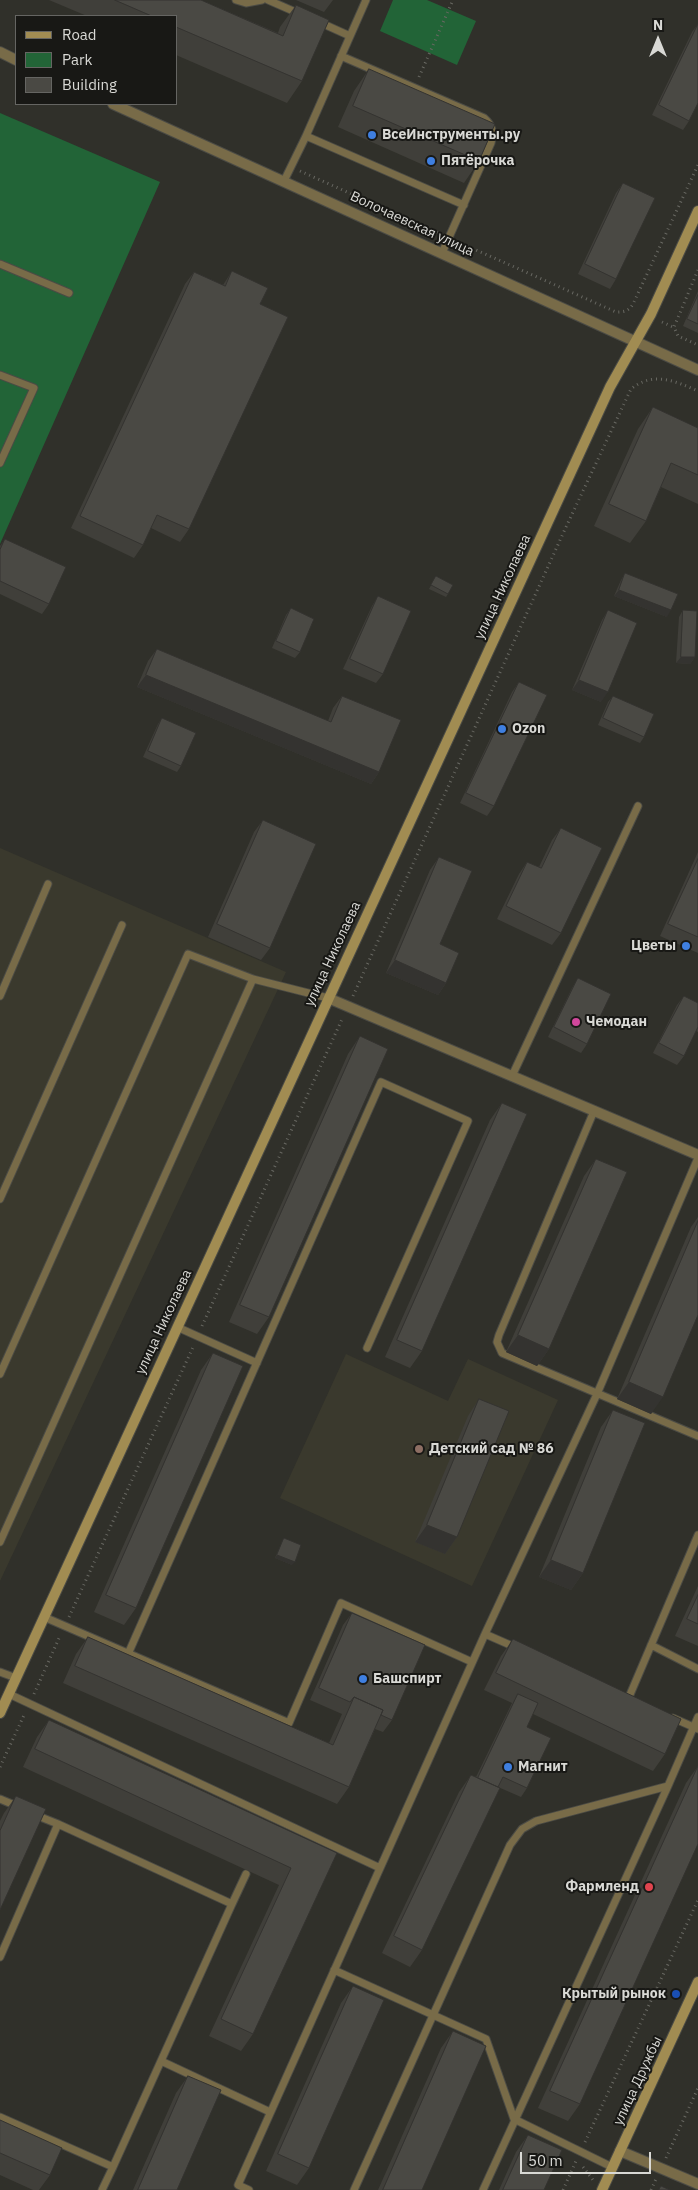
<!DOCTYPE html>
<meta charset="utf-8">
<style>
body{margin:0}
#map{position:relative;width:698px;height:2190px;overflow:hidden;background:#30302a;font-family:"IBM Plex Sans",sans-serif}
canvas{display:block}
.legend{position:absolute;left:15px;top:15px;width:162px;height:90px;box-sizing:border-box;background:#181815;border:1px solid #656562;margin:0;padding:6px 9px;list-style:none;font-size:15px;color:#d9d9d5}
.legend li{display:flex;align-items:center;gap:10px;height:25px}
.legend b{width:25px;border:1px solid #656562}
.north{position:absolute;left:633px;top:15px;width:50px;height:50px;-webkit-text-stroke:4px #181815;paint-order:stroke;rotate:0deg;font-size:14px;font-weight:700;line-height:20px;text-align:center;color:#d9d9d5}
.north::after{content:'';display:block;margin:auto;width:18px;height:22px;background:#d9d9d5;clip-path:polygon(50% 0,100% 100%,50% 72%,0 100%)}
.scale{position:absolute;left:520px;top:2152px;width:131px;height:22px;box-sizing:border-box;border:2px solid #d9d9d5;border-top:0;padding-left:6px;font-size:15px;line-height:18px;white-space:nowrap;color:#d9d9d5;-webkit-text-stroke:4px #181815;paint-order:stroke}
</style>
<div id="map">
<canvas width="698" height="2190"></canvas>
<ul class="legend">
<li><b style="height:6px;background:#a18c52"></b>Road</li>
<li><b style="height:14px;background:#226437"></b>Park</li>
<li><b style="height:14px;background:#4a4944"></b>Building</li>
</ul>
<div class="north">N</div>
<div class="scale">50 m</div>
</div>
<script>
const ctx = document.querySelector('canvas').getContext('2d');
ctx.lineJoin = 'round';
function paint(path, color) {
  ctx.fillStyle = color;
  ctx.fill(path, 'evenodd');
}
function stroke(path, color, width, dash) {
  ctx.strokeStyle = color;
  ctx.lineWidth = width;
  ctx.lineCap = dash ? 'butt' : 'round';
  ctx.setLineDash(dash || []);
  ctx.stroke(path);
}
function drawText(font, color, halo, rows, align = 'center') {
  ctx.font = font + ' "IBM Plex Sans",sans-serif';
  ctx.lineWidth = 4;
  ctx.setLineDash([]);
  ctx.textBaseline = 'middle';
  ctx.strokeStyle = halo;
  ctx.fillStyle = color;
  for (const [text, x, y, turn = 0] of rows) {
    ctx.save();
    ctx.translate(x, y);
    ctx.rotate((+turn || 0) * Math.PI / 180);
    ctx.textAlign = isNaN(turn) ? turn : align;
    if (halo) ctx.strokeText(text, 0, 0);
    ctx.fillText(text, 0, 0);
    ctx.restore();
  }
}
const built = new Path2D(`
 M0,848L286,972L0,1581Z
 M346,1354L448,1401L468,1359L558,1400L472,1586L280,1498Z`);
const green = new Path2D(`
 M393,0H427L476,21L457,65L380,31Z
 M0,113L160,182L0,544Z`);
const path = new Path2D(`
 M419,77L453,0
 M300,171L439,233
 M458,242L616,312C624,312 629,311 633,304L698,165
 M698,270L674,327L678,336L698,345
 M662,322L673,327
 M353,996L566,527L631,389C653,371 675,381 698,391
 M202,1326L343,1017
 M69,1617L194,1345
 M34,1694L60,1636
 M0,1767L25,1713
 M585,2142L698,1900
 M666,2158L698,2088
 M583,2167L593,2180
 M563,2190L576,2161
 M651,2190L656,2179`);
const service = new Path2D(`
 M236,0L246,3L262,0
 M268,0L300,14
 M319,22L350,36
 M341,56L484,118C492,125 494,132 491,143L442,253
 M306,136L464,205
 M284,181L306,136L366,0
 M0,264L69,293
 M0,375L34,388L0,463
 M0,996L48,884
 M512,1076L638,806
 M594,1111L499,1335L497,1342L502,1353L698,1436
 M0,1199L122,925
 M177,1327L257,1363
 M0,1374L188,954L253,979L328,998
 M0,1542L253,979
 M44,1617L289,1723L341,1603L472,1662
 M485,1634L517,1648
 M651,1645L698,1669
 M128,1654L381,1082L468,1121L367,1348
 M0,1672L16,1678
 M9,1694L380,1868
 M629,1697L698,1535
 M673,1718L698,1729
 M0,1799L19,1807
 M33,1814L58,1824
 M232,1904L246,1874
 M0,1957L58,1824L232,1904L113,2167
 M334,1970L486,2039L514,2119L612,2167
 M161,2061L270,2112
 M0,2117L113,2167L102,2190
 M249,2190L238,2185L485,1634L597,1394L698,1158
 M354,2190L510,1845L522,1829L536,1821L668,1786
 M483,2190L668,1786L698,1717`);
const minor = new Path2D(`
 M328,998L698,1155
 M620,2151L698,2184`);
const tertiary = new Path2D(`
 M0,52L16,60
 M113,104L698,370`);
const secondary = new Path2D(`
 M0,1713L610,387L651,314L698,211
 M602,2190L698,1982`);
const wall = new Path2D(`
 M49,0H201L278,33L280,27L296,5L302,81L287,103L176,55V16H87Z
 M296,0H333L324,12Z
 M698,24L689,121L683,130L652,115L692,32Z
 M369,69L479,161L464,183L338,127L354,91Z
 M623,183L616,279L610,289L578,274L616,193Z
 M232,271L260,304L189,529L180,542L151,528L143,545L134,558L71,528L185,284L194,272L223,285Z
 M698,291V333L683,326Z
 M653,407L698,428V504L661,487L646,521L630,543L594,526L638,429Z
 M5,539L49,604L42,614L0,594V546Z
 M625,573L667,617L614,596L621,580Z
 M436,576L448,594L446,597L429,589Z
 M378,596L383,674L376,683L343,669L372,606Z
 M291,608L300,652L295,658L272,648L286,615Z
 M608,610L601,702L572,690L602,620Z
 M683,610L695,657L690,664L676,663L679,617Z
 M157,649L328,721L333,708L342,696L379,772L371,784L137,687L148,661Z
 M519,682L494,806L487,816L460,803L512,692Z
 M613,696L644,737L640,743L598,725L608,702Z
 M162,718L181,766L177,772L143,757L158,724Z
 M263,820L270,948L261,960L208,937L254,832Z
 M561,828V933L552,945L497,919L519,874L527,862L539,867L552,840Z
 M698,852V953L660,936Z
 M439,857L440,944L446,983L438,995L386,973L430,870Z
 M578,978L587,1044L581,1053L548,1037L572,988Z
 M684,996L698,1003V1032L696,1031L684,1056L677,1065L653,1053L677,1005Z
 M360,1036L269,1317L257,1334L229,1322L348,1054Z
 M502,1103L422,1351L410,1368L385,1357L490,1120Z
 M596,1159L549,1349L537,1366L506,1352L584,1176Z
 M698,1217V1315L651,1414L617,1399L691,1227Z
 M213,1353L136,1608L124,1625L94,1612L201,1370Z
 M479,1399L457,1537L445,1554L415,1542L468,1416Z
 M613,1410L583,1573L571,1590L539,1577L601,1427Z
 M284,1538L292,1565L275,1558L282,1542Z
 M698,1586V1646L675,1636Z
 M352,1613L392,1720L383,1732L375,1729L349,1787L337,1804L63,1683L76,1654L88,1637L329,1743L342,1714L310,1700L343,1625Z
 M513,1639L665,1754L653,1771L533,1714L527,1727V1788L521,1797L498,1787L422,1950L410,1967L382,1953L459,1792L471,1775L476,1777L512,1703L484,1690L501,1656Z
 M49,1720L337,1853L253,2034L241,2051L209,2036L279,1885L23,1767L37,1737Z
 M698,1766L580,2104L568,2121L538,2108L686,1783Z
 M16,1796L0,1910V1821L4,1813Z
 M353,1986L309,2168L297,2185L266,2171L341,2003Z
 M453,2031L422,2190H378L441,2048Z
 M188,2076L177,2190H133L176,2093Z
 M0,2120L50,2175L39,2190H33L0,2175Z
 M528,2135L544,2190H499L516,2152Z`);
const shadedWall = new Path2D(`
 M619,590L671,610L667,617L614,596Z
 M681,657H695L690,664L676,663Z
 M146,675L379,772L371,784L137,687Z
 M579,680L608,692L601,702L572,690Z
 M395,960L446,983L438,995L386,973Z
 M518,1335L549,1349L537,1366L506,1352Z
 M629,1382L663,1397L651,1414L617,1399Z
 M427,1525L457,1537L445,1554L415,1542Z
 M277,1555L295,1562L292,1565L275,1558Z
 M551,1560L583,1573L571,1590L539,1577Z`);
const building = new Path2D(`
 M115,0H201L283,36L296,5L329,20L302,81L176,27V16H152Z
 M698,24V103L689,121L659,105Z
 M369,69L495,124L479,161L353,106Z
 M623,183L655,198L616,279L585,264Z
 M232,271L268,288L260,304L288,317L189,529L157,515L143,545L80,516L194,272L225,286Z
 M698,295V324L687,319Z
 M653,407L698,428V475L671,463L646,521L609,504Z
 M5,539L66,567L49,604L0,581V550Z
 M625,573L678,594L671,610L619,590Z
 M436,576L453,585L448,594L431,585Z
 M378,596L411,611L383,674L350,659Z
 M291,608L314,619L300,652L276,641Z
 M608,610L637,623L608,692L579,680Z
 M683,610L697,611L695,657H681Z
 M157,649L331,722L342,696L401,720L379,772L146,675Z
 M519,682L547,695L494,806L466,793Z
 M613,696L654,714L644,737L603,718Z
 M162,718L196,733L181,766L148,751Z
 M263,820L316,844L270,948L217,924Z
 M561,828L602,848L561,933L506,906L527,862L541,868Z
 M439,857L472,871L440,944L459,953L446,983L395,960Z
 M698,859V937L668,924Z
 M578,978L611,994L587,1044L554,1027Z
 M684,996L698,1003V1027L684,1056L659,1043Z
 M360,1036L388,1049L269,1317L240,1305Z
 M502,1103L527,1114L422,1351L397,1340Z
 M596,1159L627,1172L549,1349L518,1335Z
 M698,1221V1315L663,1397L629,1382Z
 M213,1353L243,1366L136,1608L106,1595Z
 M479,1399L509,1411L457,1537L427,1525Z
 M613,1410L645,1423L583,1573L551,1560Z
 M284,1538L301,1545L295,1562L277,1555Z
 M698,1595V1624L687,1619Z
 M352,1613L425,1645L392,1720L381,1715L383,1710L354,1697L350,1702L319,1688Z
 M88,1637L333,1745L354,1697L383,1710L349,1787L75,1666Z
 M513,1639L681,1719L665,1754L496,1673Z
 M518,1694L538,1703L527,1727L551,1738L527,1788L503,1777L498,1787L478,1778Z
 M49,1720L337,1853L253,2034L221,2019L291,1868L35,1749Z
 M698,1766V1844L580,2104L550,2091Z
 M471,1775L500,1788L422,1950L394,1936Z
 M16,1796L46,1809L0,1910V1831Z
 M353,1986L384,2000L309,2168L278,2154Z
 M453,2031L486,2046L422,2190H383Z
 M188,2076L221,2090L177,2190H138Z
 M0,2120L62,2148L50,2175L0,2153Z
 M528,2135L562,2150L544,2190H503Z
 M661,2186L670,2190H659Z`);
const markers = [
 [372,135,5,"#3f7fe0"],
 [431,161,5,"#3f7fe0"],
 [502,729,5,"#3f7fe0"],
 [686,946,5,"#3f7fe0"],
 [576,1022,5,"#d1479c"],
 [419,1449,5,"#8d6e63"],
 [363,1679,5,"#3f7fe0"],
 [508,1767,5,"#3f7fe0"],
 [649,1887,5,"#e0444e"],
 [676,1994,5,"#1a4fb4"]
];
const poiNames = [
 ["ВсеИнструменты.ру",382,135],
 ["Пятёрочка",441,161],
 ["Ozon",512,729],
 ["Цветы",676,946,"right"],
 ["Чемодан",586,1022],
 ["Детский сад № 86",429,1449],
 ["Башспирт",373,1679],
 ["Магнит",518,1767],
 ["Фармленд",639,1887,"right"],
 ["Крытый рынок",666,1994,"right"]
];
const streetNames = [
 ["Волочаевская улица",412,224,25],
 ["улица Николаева",503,587,-65],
 ["улица Николаева",333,954,-65],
 ["улица Николаева",164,1322,-65],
 ["улица Дружбы",638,2081,-65]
];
paint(built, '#3a392d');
paint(green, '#226437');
stroke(service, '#4b4b45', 9);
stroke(minor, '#4b4b45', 12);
stroke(tertiary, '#4b4b45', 12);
stroke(secondary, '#4b4b45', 12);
stroke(path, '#686862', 3, [1, 4]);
stroke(service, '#786b48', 7);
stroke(minor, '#786b48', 10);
stroke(tertiary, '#786b48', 10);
stroke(secondary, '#a18c52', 10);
paint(wall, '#403f3a');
paint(shadedWall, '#343330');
paint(building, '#4a4944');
stroke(building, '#343330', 1);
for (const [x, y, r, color] of markers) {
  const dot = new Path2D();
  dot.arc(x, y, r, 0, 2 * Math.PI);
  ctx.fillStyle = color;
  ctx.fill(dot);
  stroke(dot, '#181815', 2);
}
drawText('bold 14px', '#d9d9d5', '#181815', poiNames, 'left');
drawText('14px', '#d9d9d5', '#181815', streetNames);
</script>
